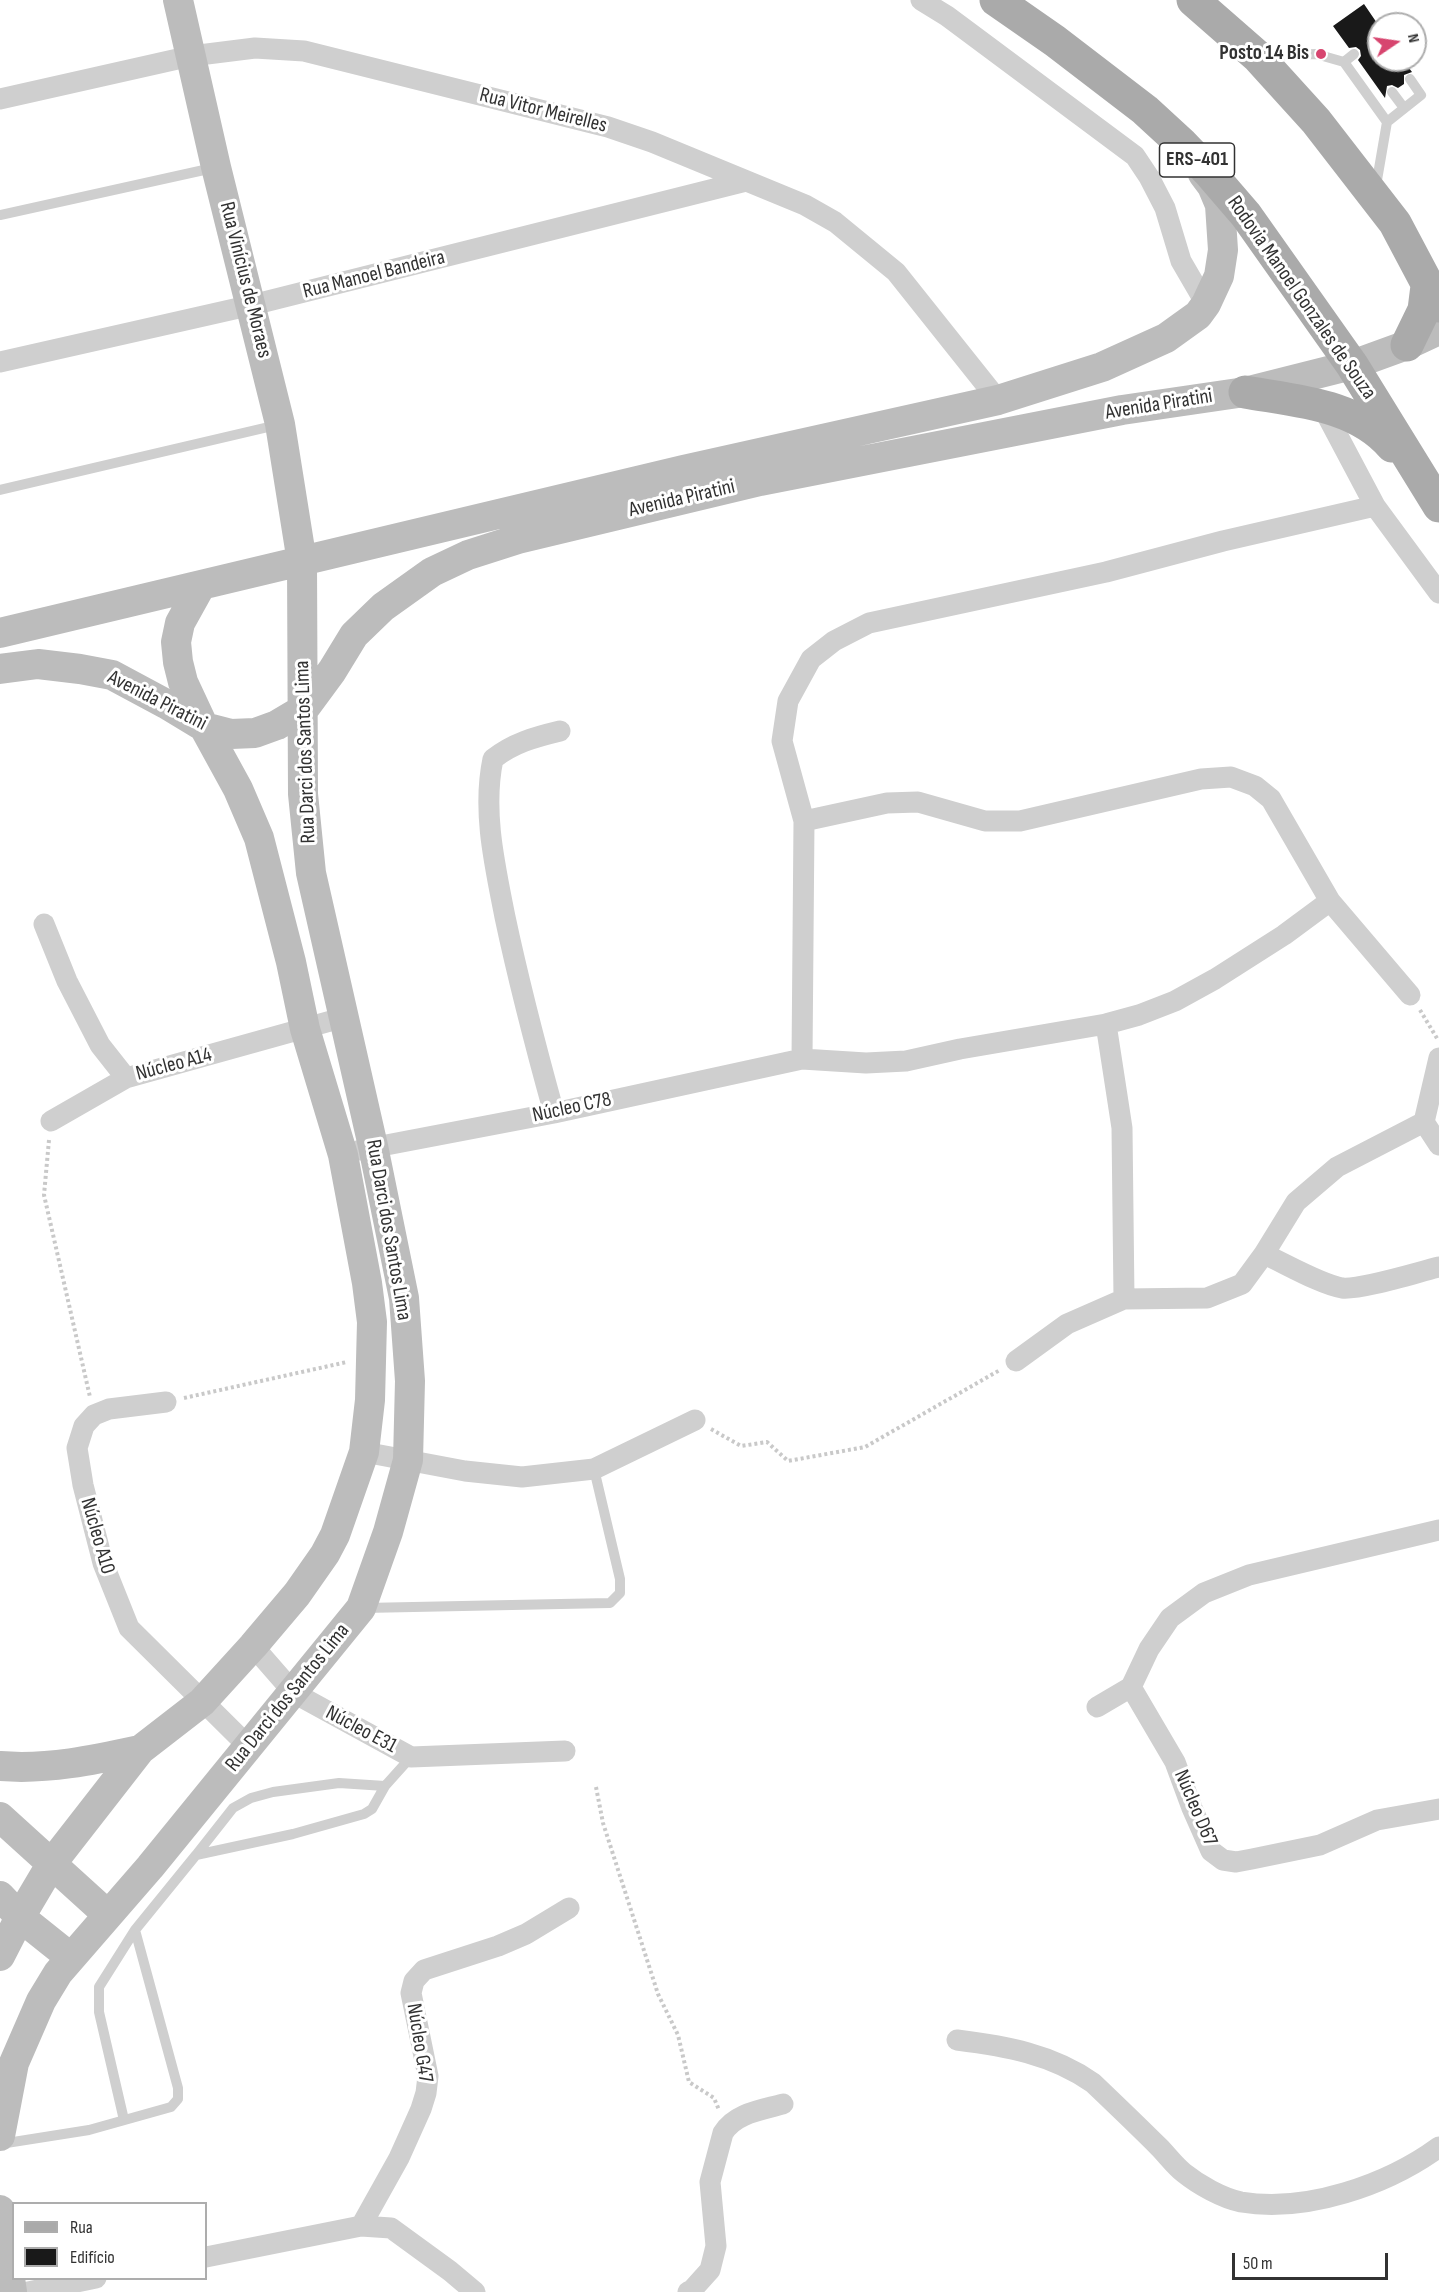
<!DOCTYPE html>
<meta charset="utf-8">
<style>
body{margin:0}
#map{position:relative;width:1439px;height:2292px;overflow:hidden;background:#fff;font-family:"Sofia Sans Condensed",sans-serif}
canvas{display:block}
.legend{position:absolute;left:12px;top:2202px;width:195px;height:78px;box-sizing:border-box;background:#fff;border:2px solid #adadad;margin:0;padding:8px 10px;list-style:none;font-size:18px;color:#323232}
.legend li{display:flex;align-items:center;gap:12px;height:30px}
.legend b{width:30px;border:2px solid #adadad}
.north{position:absolute;left:1367px;top:12px;width:60px;height:60px;box-sizing:border-box;background:#fff;border:2px solid #adadad;border-radius:50%;rotate:77deg;font-size:16px;font-weight:700;line-height:24px;text-align:center;color:#323232}
.north::after{content:'';display:block;margin:auto;width:21px;height:27px;background:#d7456f;clip-path:polygon(50% 0,100% 100%,50% 72%,0 100%)}
.scale{position:absolute;left:1232px;top:2253px;width:156px;height:27px;box-sizing:border-box;border:3px solid #323232;border-top:0;padding-left:8px;font-size:18px;line-height:21px;white-space:nowrap;color:#323232;-webkit-text-stroke:4px #fff;paint-order:stroke}
</style>
<div id="map">
<canvas width="1439" height="2292"></canvas>
<ul class="legend">
<li><b style="height:8px;background:#aaa"></b>Rua</li>
<li><b style="height:16px;background:#191919"></b>Edifício</li>
</ul>
<div class="north">N</div>
<div class="scale">50 m</div>
</div>
<script>
const ctx = document.querySelector('canvas').getContext('2d');
ctx.lineJoin = 'round';
function paint(path, color) {
  ctx.fillStyle = color;
  ctx.fill(path, 'evenodd');
}
function stroke(path, color, width, dash) {
  ctx.strokeStyle = color;
  ctx.lineWidth = width;
  ctx.lineCap = dash ? 'butt' : 'round';
  ctx.setLineDash(dash || []);
  ctx.stroke(path);
}
function drawText(font, color, halo, rows, align = 'center') {
  ctx.font = font + ' "Sofia Sans Condensed",sans-serif';
  ctx.lineWidth = 6;
  ctx.setLineDash([]);
  ctx.textBaseline = 'middle';
  ctx.strokeStyle = halo;
  ctx.fillStyle = color;
  for (const [text, x, y, turn = 0] of rows) {
    ctx.save();
    ctx.translate(x, y);
    ctx.rotate((+turn || 0) * Math.PI / 180);
    ctx.textAlign = isNaN(turn) ? turn : align;
    if (halo) ctx.strokeText(text, 0, 0);
    ctx.fillText(text, 0, 0);
    ctx.restore();
  }
}
const building = new Path2D(`
 M1364,4L1379,26V60H1403L1412,72L1404,75V84L1398,88L1392,85L1387,86L1385,98L1358,60L1361,56L1360,50L1356,47L1349,48L1333,26Z`);
const path = new Path2D(`
 M1420,1010L1438,1040
 M49,1140L44,1195L90,1397
 M184,1398L347,1362
 M711,1429L741,1446L767,1442L788,1461L865,1447L1000,1370
 M596,1787L603,1823L658,1994L678,2035L689,2082L714,2098L719,2110`);
const lane = new Path2D(`
 M1266,56L1316,54L1344,62L1387,122
 M1344,62L1354,54
 M1392,92L1404,108
 M1376,186L1387,122L1421,95L1410,79
 M0,215L213,168
 M0,490L277,425
 M364,1608L610,1603L620,1593V1579L594,1469
 M196,1855L233,1808L251,1798L273,1792L339,1783L385,1786
 M124,2120L99,2012V1987L135,1930
 M0,2144L89,2130L171,2107L178,2099V2088L135,1930L196,1855L293,1834L364,1814L372,1809L385,1786L411,1757`);
const street = new Path2D(`
 M921,0L947,16L1135,156L1149,177L1165,208L1181,261L1206,304
 M0,99L191,56L255,48L304,51L608,127L652,142L805,205L835,222L896,272L998,400
 M0,362L252,305L746,181
 M1322,406L1375,506L1439,593
 M804,821L887,803L918,802L985,821H1020L1201,779L1231,777L1255,786L1271,799L1330,901L1410,995
 M44,924L67,981L100,1045L126,1078
 M1106,1024L1122,1128L1124,1299
 M802,1059L804,821L782,741L788,701L811,659L834,641L869,623L1106,572L1223,541L1375,506
 M554,1113C536,1048 519,983 505,917C495,866 482,811 493,759C513,743 535,737 560,731
 M51,1121L126,1078L345,1017
 M1424,1122L1439,1145
 M360,1150L554,1113L802,1059L866,1063L906,1061L960,1049L1106,1024L1139,1015L1175,1001L1215,979L1284,935L1330,901
 M1264,1254C1286,1264 1320,1284 1342,1288C1361,1290 1418,1272 1439,1267
 M1016,1361L1067,1324L1124,1299L1207,1298L1242,1284L1264,1254L1296,1202L1337,1167L1424,1122L1439,1058
 M166,1402L109,1409L94,1415L84,1426L77,1448L83,1485L103,1563L129,1628L249,1747
 M364,1452L465,1471L522,1477L594,1469L695,1420
 M253,1646L294,1693L411,1757L565,1751
 M1131,1687L1149,1649L1170,1618L1204,1593L1249,1575L1439,1530
 M1097,1707L1131,1687L1175,1762L1192,1808L1211,1851L1223,1860L1236,1862L1252,1859L1320,1845L1377,1820L1439,1809
 M957,2040C1005,2046 1052,2054 1093,2083C1115,2104 1137,2125 1159,2147C1167,2155 1175,2166 1184,2173C1199,2185 1222,2198 1241,2202C1306,2213 1387,2185 1439,2147
 M361,2226L399,2158L421,2109L426,2093L428,2076L411,1993L414,1981L424,1970L498,1946L526,1934L569,1908
 M206,2257L361,2226L391,2228L450,2271L475,2292
 M28,2292L96,2278
 M688,2292L692,2290L710,2270L716,2246L710,2182L723,2133C735,2113 762,2110 783,2104`);
const secondary = new Path2D(`
 M0,633L683,470L998,400L1102,367L1166,338L1198,315L1206,304L1219,276L1223,250L1220,205L1212,186L1203,174
 M0,669L38,664L80,669L112,675L166,704L204,727L231,734L255,733L277,725L304,709L332,671L354,635L383,607L432,572L468,555L518,539L760,481L1122,410L1245,392L1352,365L1407,345L1439,330
 M0,1766C47,1770 94,1760 140,1750
 M0,1817L108,1915
 M0,1896L20,1917L70,1957
 M0,1956L20,1917L52,1863L140,1750L202,1702L253,1646L297,1594L325,1554L335,1535L364,1452L370,1400L372,1322L367,1283L343,1155L305,1029L291,962L259,838L238,789L204,727L183,682L178,662L176,642L180,623L200,587
 M0,2136L14,2063L41,2001L58,1973L150,1867L361,1608L388,1532L408,1460L410,1381L404,1298L373,1146L311,873L303,794L302,562L280,424L216,167L178,0
 M0,2210L12,2292`);
const primary = new Path2D(`
 M996,0L1055,41L1145,110L1182,144L1209,172L1246,215L1352,365L1439,506
 M1193,0L1257,56L1316,121L1395,223L1439,306
 M1407,345L1424,310L1427,286
 M1245,392C1296,401 1356,404 1392,446`);
const markers = [
 [1321,54,6,"#d7456f"]
];
const shields = [
 [1197,160,75]
];
const shieldNames = [
 ["ERS-401",1197,160]
];
const poiNames = [
 ["Posto 14 Bis",1309,54]
];
const streetNames = [
 ["Rua Vitor Meirelles",543,111,14],
 ["Rua Manoel Bandeira",374,275,-14],
 ["Rua Vinícius de Moraes",245,280,76],
 ["Rodovia Manoel Gonzales de Souza",1301,298,55],
 ["Avenida Piratini",1159,405,-9],
 ["Avenida Piratini",682,499,-13],
 ["Avenida Piratini",157,701,27],
 ["Rua Darci dos Santos Lima",306,752,-92],
 ["Núcleo A14",174,1065,-15],
 ["Núcleo C78",572,1108,-12],
 ["Rua Darci dos Santos Lima",388,1230,80],
 ["Núcleo A10",97,1536,74],
 ["Rua Darci dos Santos Lima",288,1698,-51],
 ["Núcleo E31",361,1730,28],
 ["Núcleo D67",1195,1808,67],
 ["Núcleo G47",419,2043,81]
];
paint(building, '#191919');
stroke(path, '#c9c9c9', 4, [3, 3]);
stroke(lane, '#cfcfcf', 10);
stroke(street, '#cfcfcf', 21);
stroke(secondary, '#bcbcbc', 30);
stroke(primary, '#aaa', 33);
for (const [x, y, r, color] of markers) {
  const dot = new Path2D();
  dot.arc(x, y, r, 0, 2 * Math.PI);
  ctx.fillStyle = color;
  ctx.fill(dot);
  stroke(dot, '#fff', 2);
}
for (const [x, y, w] of shields) {
  const box = new Path2D();
  box.roundRect(x - w / 2, y - 17, w, 34, 4.5);
  ctx.fillStyle = '#fff';
  ctx.fill(box);
  stroke(box, '#323232', 1.5);
}
drawText('bold 20px', '#323232', null, shieldNames);
drawText('bold 21px', '#323232', '#fff', poiNames, 'right');
drawText('21px', '#323232', '#fff', streetNames);
</script>
